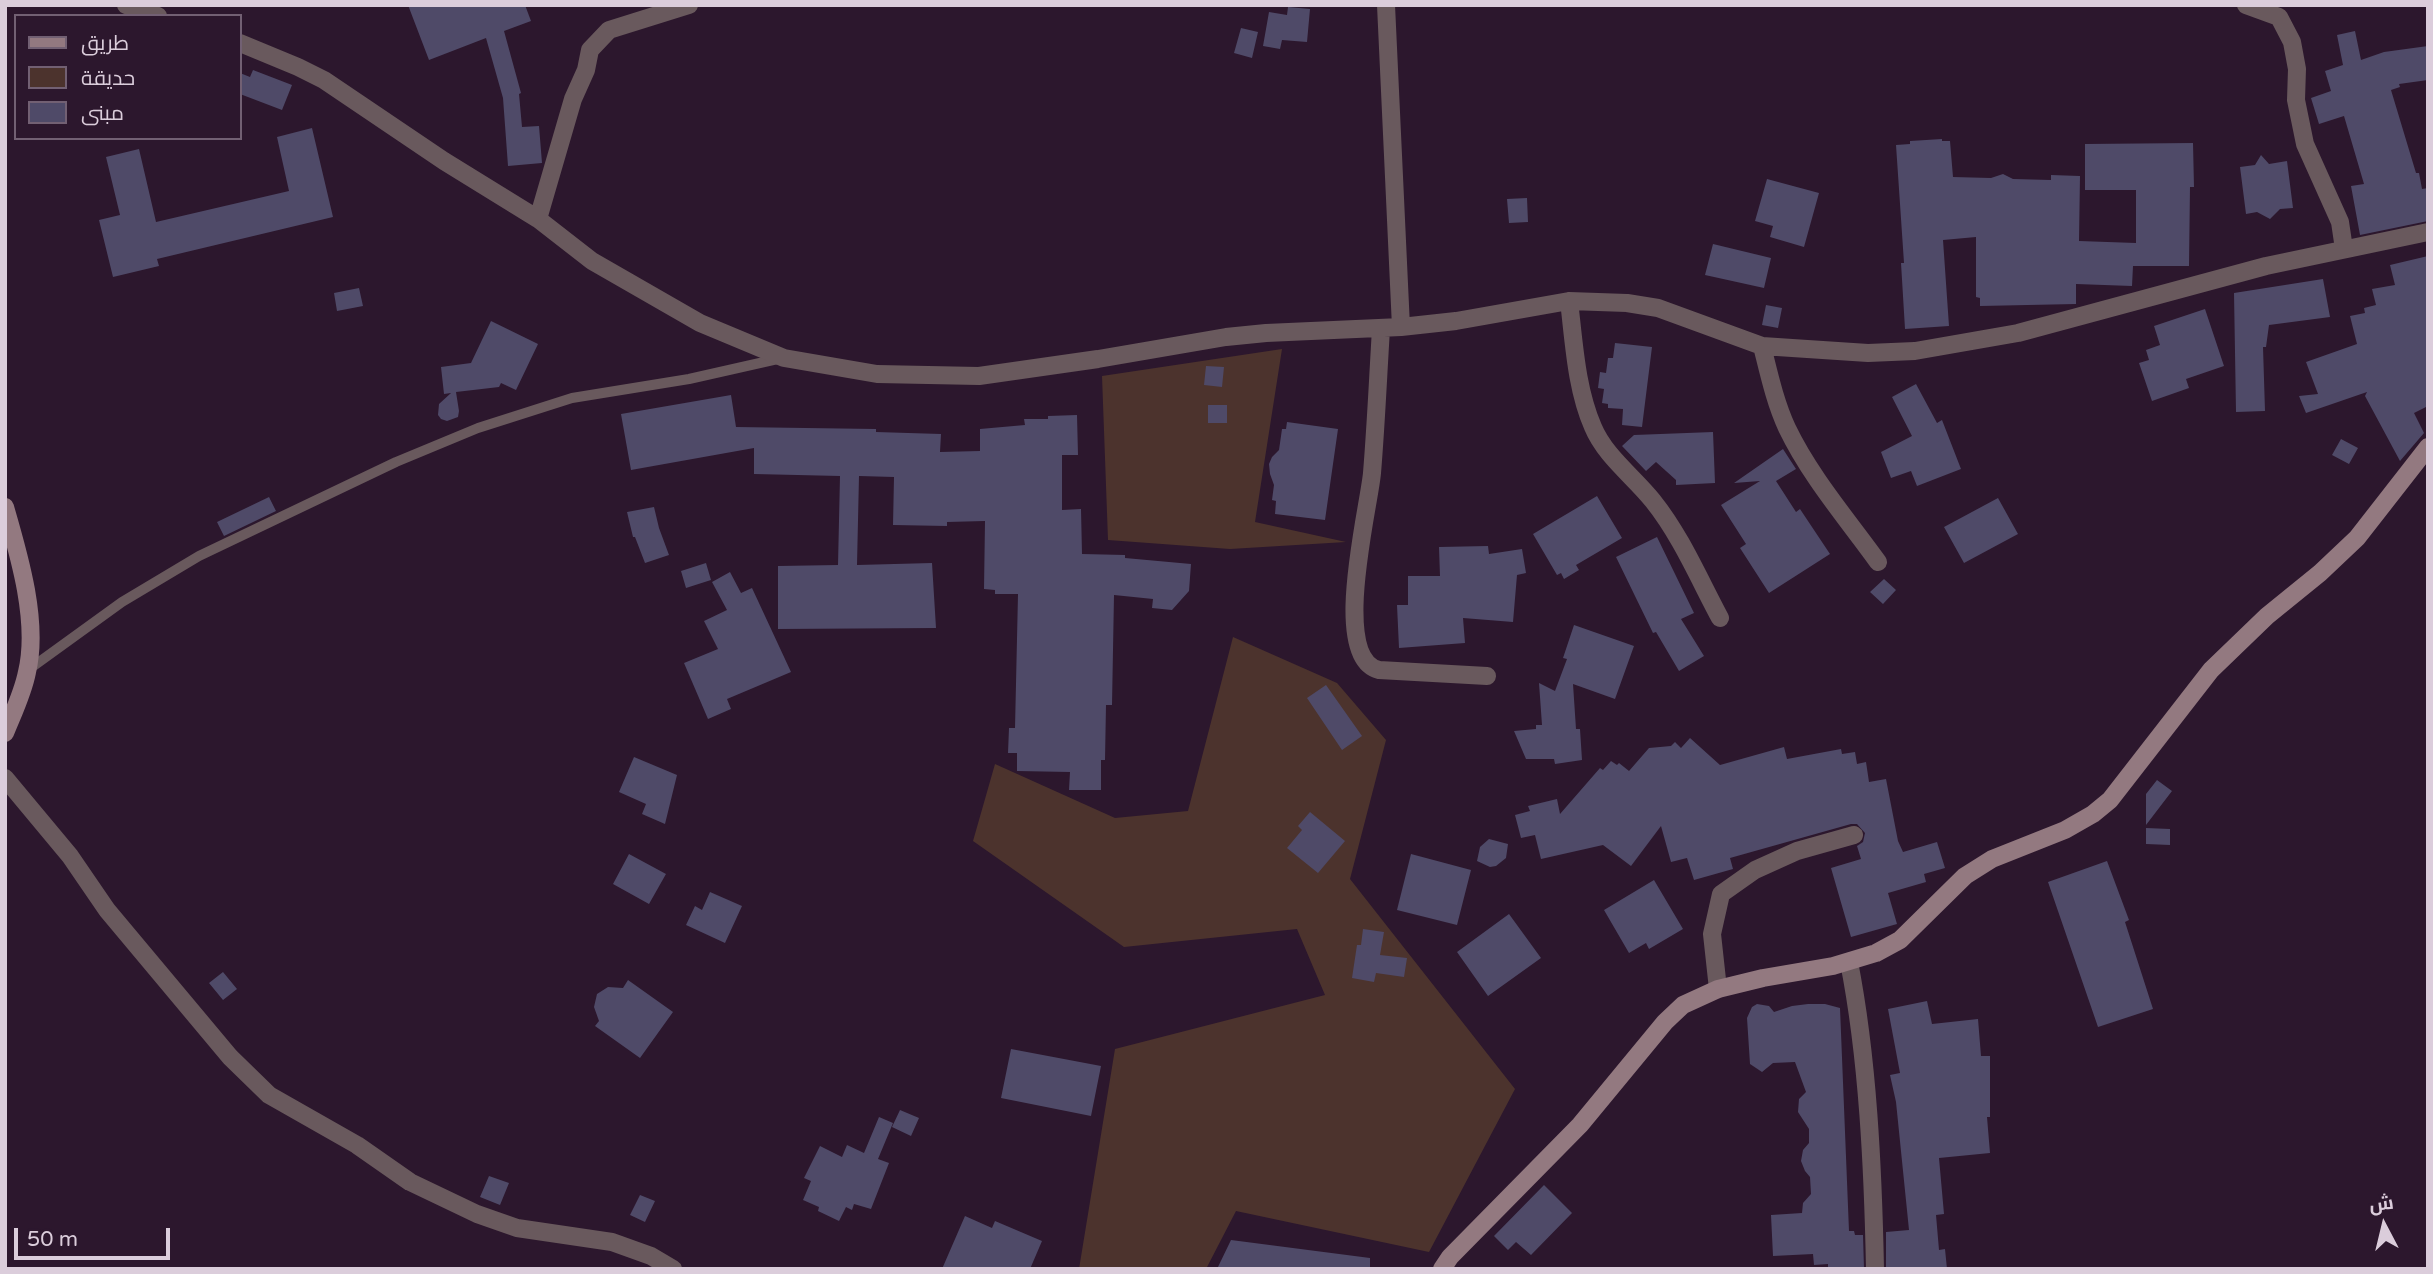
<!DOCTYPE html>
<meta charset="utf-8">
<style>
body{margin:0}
#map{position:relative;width:2433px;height:1274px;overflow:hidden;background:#2c172d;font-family:"Varela Round",Cairo,sans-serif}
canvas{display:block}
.frame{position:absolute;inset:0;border:7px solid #dbcddb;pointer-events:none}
.legend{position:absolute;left:14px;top:14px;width:228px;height:126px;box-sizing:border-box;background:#2c172d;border:2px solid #726073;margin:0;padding:9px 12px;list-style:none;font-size:21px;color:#dbcddb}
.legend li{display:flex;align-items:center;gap:14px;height:35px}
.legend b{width:35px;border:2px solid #726073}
.north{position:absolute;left:2349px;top:1190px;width:70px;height:70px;-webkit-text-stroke:5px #2c172d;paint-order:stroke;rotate:353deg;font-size:19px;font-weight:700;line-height:28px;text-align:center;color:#dbcddb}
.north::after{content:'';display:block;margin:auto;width:24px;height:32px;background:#dbcddb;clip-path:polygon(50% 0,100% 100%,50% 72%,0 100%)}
.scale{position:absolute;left:14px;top:1228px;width:156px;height:32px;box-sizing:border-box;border:4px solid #dbcddb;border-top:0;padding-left:9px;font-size:21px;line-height:24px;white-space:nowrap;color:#dbcddb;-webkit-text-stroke:5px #2c172d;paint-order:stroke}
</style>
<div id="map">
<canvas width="2433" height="1274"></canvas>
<div class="frame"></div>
<ul class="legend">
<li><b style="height:9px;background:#937980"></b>طريق</li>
<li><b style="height:19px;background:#4c332d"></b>حديقة</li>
<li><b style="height:19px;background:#4f4a68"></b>مبنى</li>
</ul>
<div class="north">ش</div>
<div class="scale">50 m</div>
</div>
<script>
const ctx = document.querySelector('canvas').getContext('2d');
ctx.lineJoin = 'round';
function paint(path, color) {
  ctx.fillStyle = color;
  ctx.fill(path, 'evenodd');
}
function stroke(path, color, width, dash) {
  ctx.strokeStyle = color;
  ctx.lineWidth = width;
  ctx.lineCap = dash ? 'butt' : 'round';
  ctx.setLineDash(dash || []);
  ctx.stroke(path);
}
const green = new Path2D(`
 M1282,349L1255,522L1346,542L1230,549L1108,540L1102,376Z
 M1233,637L1337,683L1386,740L1350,879L1515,1089L1429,1252L1236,1211L1206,1269H1079L1115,1049L1325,995L1297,929L1124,947L973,841L995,764L1115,818L1188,811Z`);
const building = new Path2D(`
 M408,5H525L531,21L504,31L521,93L519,94L522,127L539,126L542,163L508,166L503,98L486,38L429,60Z
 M1288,7L1310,9L1307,42L1282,40L1280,49L1263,46L1269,12L1287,15Z
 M1241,28L1258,32L1252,58L1234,53Z
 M2355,31L2361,60L2384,52L2428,46V80L2399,84L2400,87L2391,90L2416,173H2419L2422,189L2428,188V221L2360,235L2351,186L2364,184L2344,116L2319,124L2311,98L2331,91L2325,71L2343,65L2337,35Z
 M253,70L292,85L282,110L240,94V73L250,77Z
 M312,128L333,217L157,259L159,266L113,277L99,220L120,215L106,157L139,149L156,222L289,191L277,137Z
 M1942,139V141H1950L1953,177L1991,178L2003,174L2013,179L2051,180V175L2080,176L2079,241L2136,243V190H2085V144L2193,143L2194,187H2190L2189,266H2133L2132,286L2076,284V304L1980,306V298L1976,297V237L1943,240L1949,326L1905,329L1901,263H1904L1896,145L1910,144V141Z
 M2261,155L2269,164L2287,161L2293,208L2280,209L2270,219L2257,212L2246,214L2240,167L2255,165Z
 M1767,179L1819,193L1804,247L1770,237L1773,226L1755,221Z
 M1527,198L1528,222L1509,223L1507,199Z
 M1713,244L1771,258L1764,288L1705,275Z
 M2428,256V406L2414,413L2424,433L2400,461L2365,396L2367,392L2306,413L2299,396L2318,394L2306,362L2357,344L2350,316L2365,313L2364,308L2376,305L2372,289L2395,285L2390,265Z
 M2323,279L2330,317L2269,325L2266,347H2263L2265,411L2236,412L2234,293Z
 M359,288L363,306L337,311L334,293Z
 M1766,305L1782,308L1778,328L1762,325Z
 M2205,309L2224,366L2186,379L2189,388L2152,401L2139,363L2149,360L2146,350L2160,345L2154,326Z
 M491,321L538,344L516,390L501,383L499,387L456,392L459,411L458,417L447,421L441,419L438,415L439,404L451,393L444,394L441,367L471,363Z
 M1615,343L1652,347L1642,427L1622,425L1623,409L1608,408V404L1602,403L1604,389L1598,388L1600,372L1606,373L1608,358H1613Z
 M1206,366L1224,367L1222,387L1204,385Z
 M1916,384L1937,423L1942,420L1961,469L1917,486L1911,471L1891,478L1881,452L1912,436L1892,397Z
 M731,395L736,427L876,429V432L941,434L940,452L980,451V429L1025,425L1024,419H1048V416L1077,415L1078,455H1062V510L1081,509L1082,554L1125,555V558L1191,564L1189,591L1172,610L1152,608L1153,599L1114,595L1112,705H1106L1105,760H1101V790H1069L1070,772L1017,771V753H1008L1009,728H1015L1018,594H995V590L984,589L985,521L947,522V526L893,525L894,477L859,476L857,565L932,563L936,628L778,629V566L838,565L840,476L754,474V448L631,470L621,414Z
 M1208,405H1227V423H1208Z
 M1287,422L1338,429L1325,520L1275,514L1276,501L1272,500L1274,485L1270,474L1269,464L1272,457L1279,450L1282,429H1286Z
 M1713,432L1715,483L1676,485V480L1656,462L1646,471L1622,446L1634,435Z
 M2341,439L2358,448L2349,464L2332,455Z
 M1783,449L1796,469L1776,481L1796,512L1800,509L1830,554L1769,593L1740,548L1746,544L1721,505L1760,481L1734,483Z
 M1597,496L1622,538L1576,565L1579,570L1564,579L1561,573L1557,575L1533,534Z
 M269,497L276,511L224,536L217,522Z
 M1998,498L2018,534L1964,563L1944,527Z
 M654,507L659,528L669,555L645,563L635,537H633L627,512Z
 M1657,537L1694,613L1681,619L1704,656L1679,671L1656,632L1653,633L1616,557Z
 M1488,546L1489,554L1522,549L1526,573L1517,575L1513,622L1463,618L1465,643L1399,648L1397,605H1408V576H1440L1439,547Z
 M706,563L711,580L686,588L681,571Z
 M730,572L741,593L752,588L791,672L727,699L731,709L708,719L684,663L718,649L704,621L727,610L712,582Z
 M1884,579L1896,590L1883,604L1870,592Z
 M1574,625L1634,646L1615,699L1573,684L1576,729H1580L1582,760L1555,764L1554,759H1526L1514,731L1536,729V725H1542L1539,683L1555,691L1567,659L1563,658Z
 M1326,685L1362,736L1342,750L1307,698Z
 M1690,738L1720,765L1784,747L1787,759L1841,749L1842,754L1855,752L1857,764L1866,762L1869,782L1886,779L1898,841L1903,852L1937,842L1945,868L1924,874L1926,882L1888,893L1897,924L1851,937L1831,868L1861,859L1857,846L1863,842L1865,833L1857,824H1851L1730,858L1733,869L1694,880L1687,858L1671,862L1661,826L1631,866L1603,845L1541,859L1535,835L1521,838L1515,815L1530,811L1528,806L1557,799L1560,814L1600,768L1603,770L1611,761L1617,765L1619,763L1629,771L1649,748L1671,746L1675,742L1681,748Z
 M634,757L677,775L665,824L642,814L646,804L619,792Z
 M2157,780L2172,791L2146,825V794Z
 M1310,812L1345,841L1318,873L1287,848L1302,830L1298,826Z
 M2146,828L2170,829V845L2146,844Z
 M1489,839L1508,844L1506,858L1496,866L1490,867L1477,861L1480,847Z
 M629,854L666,874L649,904L613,884Z
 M1411,854L1471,870L1457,925L1397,910Z
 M2107,861L2129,920L2125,922L2153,1009L2098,1027L2048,882Z
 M1654,880L1683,929L1649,949L1646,943L1629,953L1604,910Z
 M710,892L742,906L725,943L686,925L695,906L702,910Z
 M1509,914L1541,958L1488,996L1457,952Z
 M1363,929L1384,932L1380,955L1407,958L1404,977L1376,973L1374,982L1352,978L1357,945H1361Z
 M223,972L237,989L223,1000L209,983Z
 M628,980L673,1012L640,1058L595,1026L599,1021L594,1007L597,994L608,987L623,988Z
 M1927,1001L1932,1024L1978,1019L1981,1056H1990V1117H1987L1990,1153L1939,1158L1944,1214L1936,1215L1939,1250L1945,1249L1947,1269H1886V1232L1909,1230L1896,1102L1890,1075L1900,1073L1888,1009Z
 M1757,1004L1769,1006L1774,1012L1792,1006L1808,1004H1825L1840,1008L1849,1231H1854L1855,1235H1863L1864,1269H1835V1267H1828V1264L1814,1265L1813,1254L1773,1256L1771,1215L1802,1213L1803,1203L1811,1194L1810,1177L1805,1171L1801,1161L1803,1150L1809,1143V1129L1798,1112L1799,1099L1806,1092L1795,1062L1773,1063L1762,1072L1750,1064L1747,1018L1752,1007Z
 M1011,1049L1101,1066L1091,1116L1001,1098Z
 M900,1110L919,1118L911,1136L892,1127Z
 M879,1117L893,1123L878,1159L889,1163L871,1209L854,1204L852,1210L846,1207L839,1221L818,1211L819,1207L803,1200L811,1181L804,1178L820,1146L842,1157L847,1145L864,1153Z
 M489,1176L509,1183L500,1205L480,1197Z
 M1544,1185L1572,1213L1531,1255L1516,1242L1508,1250L1494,1236Z
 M640,1195L655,1201L645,1222L630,1215Z
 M965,1216L992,1228L995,1221L1042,1241L1030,1269H942Z
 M1231,1240L1370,1258V1269H1217Z`);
const lane = new Path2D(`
 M28,670L122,602L199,556L396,462L478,428L572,398L689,379L782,358`);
const street = new Path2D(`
 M126,5L158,16
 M1386,5L1401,327
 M2246,5L2279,17L2292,42L2297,69L2296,100L2305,144L2340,222L2344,249
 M240,43L298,67L324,80L444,161L538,219L592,261L700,323L784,358L877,374L979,376L1098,359L1226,337L1266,333L1401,327L1456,321L1569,301L1627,303L1658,308L1762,346L1868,353L1915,351L2018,333L2266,266L2428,232
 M538,219L573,99L586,70L590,50L609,30L689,5
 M1569,301C1574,342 1576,388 1593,427C1605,456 1634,477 1653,501C1681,536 1699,579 1720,618
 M1381,329C1378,377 1376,425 1372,473C1369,508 1330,658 1379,670L1487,676
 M1762,346C1769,374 1775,402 1787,428C1810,476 1847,519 1878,562
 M5,778L70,856L107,910L230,1057L269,1095L357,1145L410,1182L477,1214L517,1228L612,1242L651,1256L673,1269
 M1849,962C1868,1059 1873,1169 1875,1269
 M1718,989L1712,934L1721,894L1755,870L1797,851L1854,835`);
const secondary = new Path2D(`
 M5,507C19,555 39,622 27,672C23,693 13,713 5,733
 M1442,1269L1450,1257L1580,1125L1665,1022L1683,1005L1718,989L1763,978L1833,966L1876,953L1900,940L1965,876L1992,859L2065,830L2093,814L2110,800L2211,670L2267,616L2320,573L2357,538L2428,447`);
paint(green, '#4c332d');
paint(building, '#4f4a68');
stroke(lane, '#69595d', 10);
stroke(street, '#69595d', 18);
stroke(secondary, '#937980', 18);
</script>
